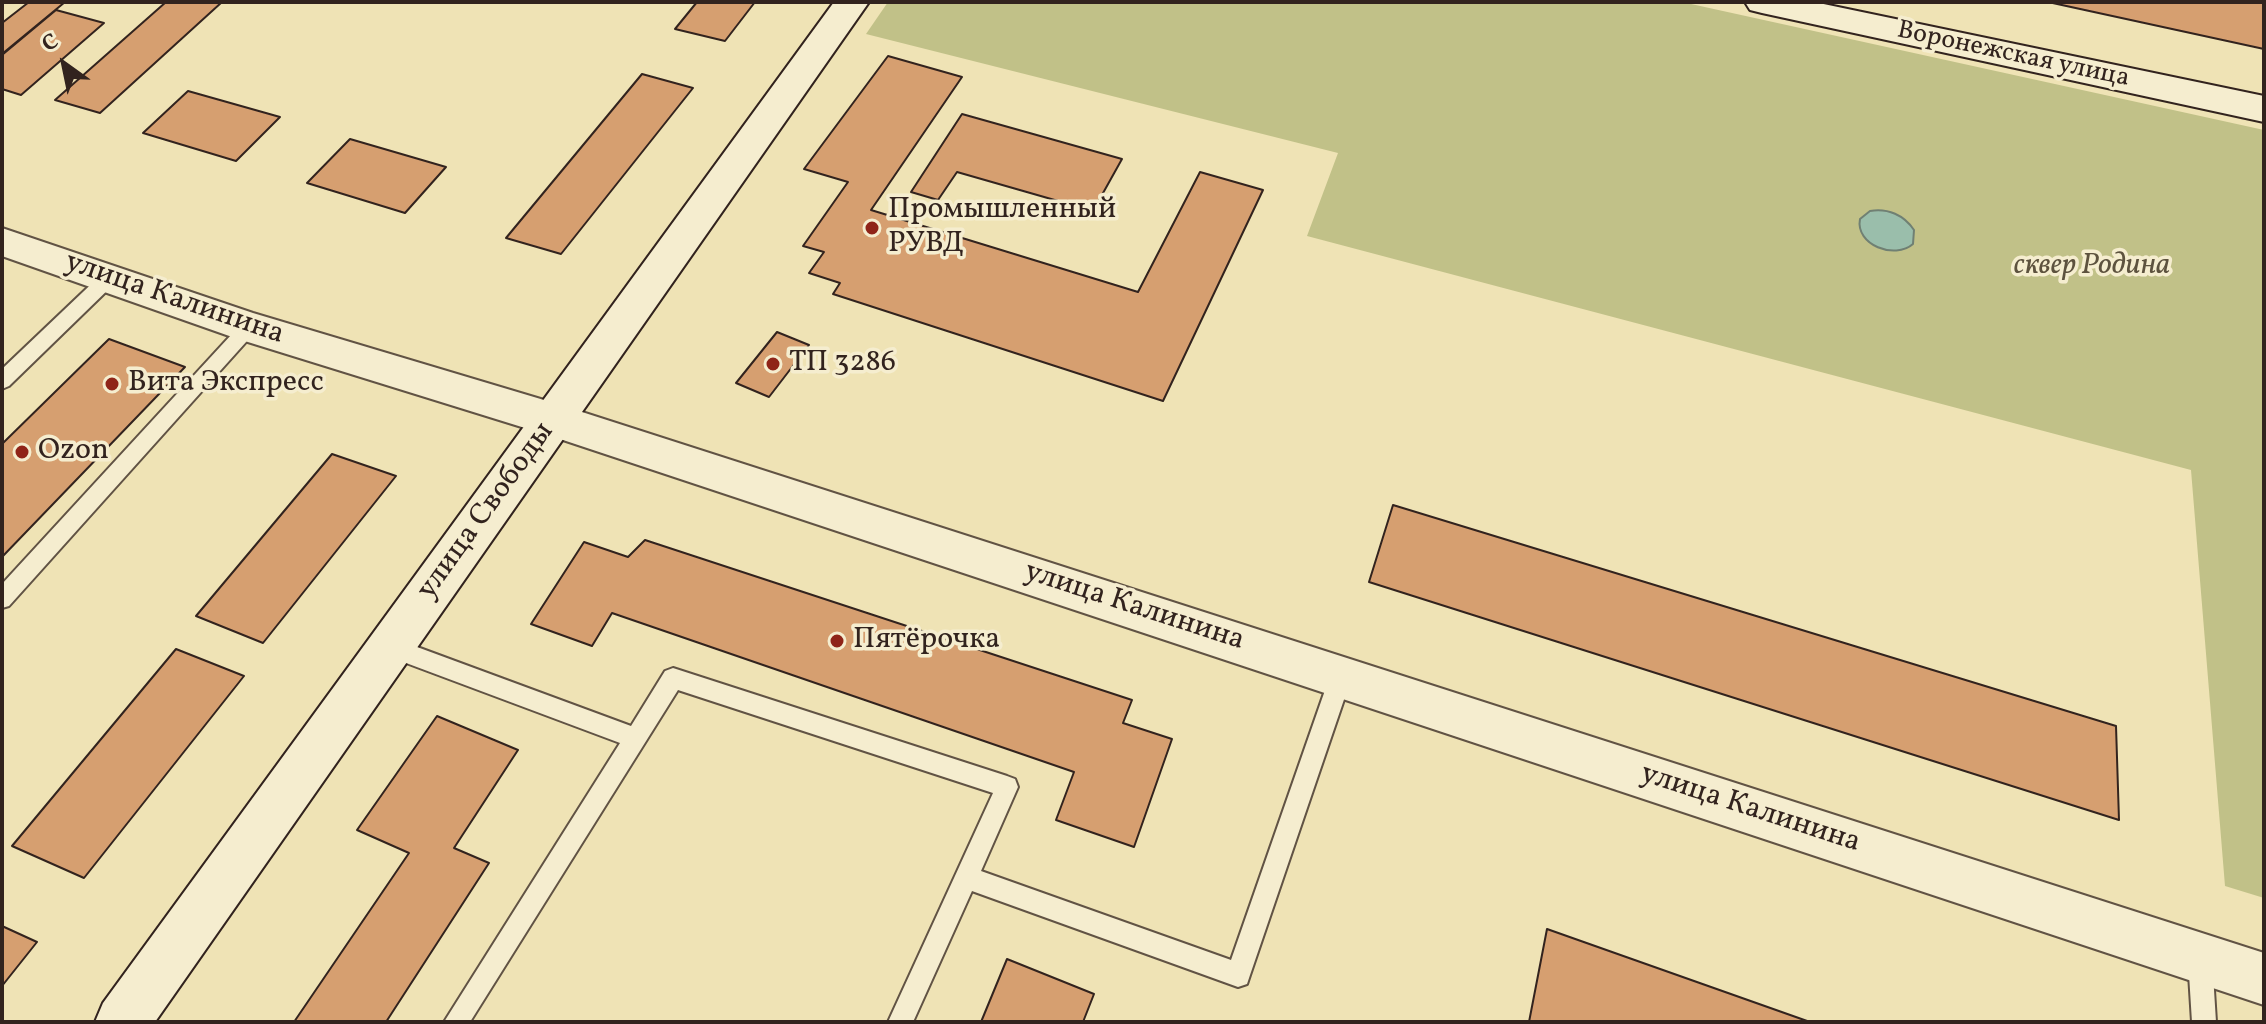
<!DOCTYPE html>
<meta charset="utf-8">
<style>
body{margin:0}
#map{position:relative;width:2266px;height:1024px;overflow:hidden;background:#efe3b5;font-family:Vollkorn,serif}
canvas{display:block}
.frame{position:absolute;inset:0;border:4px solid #32231e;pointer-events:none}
.north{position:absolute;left:24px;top:24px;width:80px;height:80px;-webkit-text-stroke:6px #f5edcf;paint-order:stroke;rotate:327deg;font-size:22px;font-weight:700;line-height:32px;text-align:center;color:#32231e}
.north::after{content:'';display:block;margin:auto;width:28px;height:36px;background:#32231e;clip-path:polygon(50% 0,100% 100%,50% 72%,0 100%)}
</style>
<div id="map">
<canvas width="2266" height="1024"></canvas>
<div class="frame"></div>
<div class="north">С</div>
</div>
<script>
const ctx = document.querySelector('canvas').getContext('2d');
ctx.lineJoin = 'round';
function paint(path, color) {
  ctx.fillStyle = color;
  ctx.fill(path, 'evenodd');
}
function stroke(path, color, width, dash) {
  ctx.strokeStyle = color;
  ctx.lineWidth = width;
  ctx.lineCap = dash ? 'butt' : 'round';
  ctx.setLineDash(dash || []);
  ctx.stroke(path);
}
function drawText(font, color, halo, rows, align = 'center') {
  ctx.font = font + ' Vollkorn,serif';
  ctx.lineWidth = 7;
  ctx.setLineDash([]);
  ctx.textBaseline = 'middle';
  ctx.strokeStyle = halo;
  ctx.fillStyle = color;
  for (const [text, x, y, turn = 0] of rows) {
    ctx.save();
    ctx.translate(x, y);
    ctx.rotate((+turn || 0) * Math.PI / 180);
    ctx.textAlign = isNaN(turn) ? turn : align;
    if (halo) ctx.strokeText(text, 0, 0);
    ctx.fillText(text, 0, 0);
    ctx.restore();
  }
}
const green = new Path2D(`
 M888,2H1682L2264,130V898L2225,886L2191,470L1307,236L1338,153L866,34Z`);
const water = new Path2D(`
 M1870,211C1888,208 1904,215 1914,230L1913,244C1895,260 1855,245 1860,219Z`);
const building = new Path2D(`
 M29,2H65L2,54V23Z
 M166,2H222L100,113L55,100Z
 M697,2H755L725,41L675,29Z
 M2048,2H2264V49Z
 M56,10L104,23L21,95L2,89V55Z
 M888,56L962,77L871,210L1138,292L1200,172L1263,190L1163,401L833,294L840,283L809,273L824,252L803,246L848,182L804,169Z
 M642,74L693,88L561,254L506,238Z
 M188,91L280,117L236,161L143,133Z
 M962,114L1122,159L1093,211L957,172L938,200L911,192Z
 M350,139L446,167L405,213L307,183Z
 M777,332L809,345L769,397L736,383Z
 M109,339L185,367L2,557V444Z
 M332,454L396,476L263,643L196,616Z
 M1393,505L2116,726L2119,820L1369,582Z
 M645,540L1132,700L1123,723L1172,739L1134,847L1056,820L1074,772L612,613L592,646L531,624L584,542L628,557Z
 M176,649L244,676L84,878L12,846Z
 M437,716L518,750L454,848L489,863L386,1022H294L409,853L357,830Z
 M2,926L37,942L2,986Z
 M1547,929L1810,1022H1529Z
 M1007,959L1094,994L1083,1022H981Z`);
const lane = new Path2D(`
 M110,270L119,277L116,282L9,386L2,389V369L104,272Z
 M249,320L258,327L255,332L9,606L2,608V584L243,322Z
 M390,637L631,726L665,671L673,668L1007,776L1015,779L1018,787L981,871L1231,960L1330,676L1333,669L1341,666L1349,669L1352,676L1250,975L1247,984L1238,987L972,891L913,1022H888L993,793L678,690L470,1022H444L620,743L382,654L379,647L382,640Z
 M2200,946L2209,949L2212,958L2216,1022H2192L2188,958L2191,949Z`);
const street = new Path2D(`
 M2,228L253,313L554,403L2264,953V1005L554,437L235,338L2,256Z`);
const secondary = new Path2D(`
 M834,2H869L155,1022H95L103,1003Z
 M1745,2H1814L2264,96V122L1762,13L1750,10Z`);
const markers = [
 [872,228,8,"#8f2418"],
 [773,364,8,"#8f2418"],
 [112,384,8,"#8f2418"],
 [22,452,8,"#8f2418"],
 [837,641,8,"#8f2418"]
];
const farStreetnames = [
 ["Воронежская улица",2013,56,12]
];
const poiNames = [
 ["Промышленный",888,211],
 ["РУВД",888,245],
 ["ТП 3286",789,364],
 ["Вита Экспресс",128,384],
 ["Ozon",38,452],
 ["Пятёрочка",853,641]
];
const parkNames = [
 ["сквер Родина",2092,267]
];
const streetNames = [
 ["улица Калинина",174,300,19],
 ["улица Свободы",487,512,-54],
 ["улица Калинина",1134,608,18],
 ["улица Калинина",1750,810,18]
];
paint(green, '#c1c188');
paint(water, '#9abeab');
stroke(water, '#708073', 2);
paint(building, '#d69f70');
stroke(building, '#32231e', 2);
stroke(lane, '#615344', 4);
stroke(street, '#615344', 4);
stroke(secondary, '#32231e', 4);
paint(lane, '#f5edcf');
paint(street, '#f5edcf');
paint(secondary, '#f5edcf');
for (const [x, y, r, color] of markers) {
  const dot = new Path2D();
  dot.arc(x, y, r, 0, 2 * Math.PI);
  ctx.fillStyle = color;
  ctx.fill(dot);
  stroke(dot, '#f5edcf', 3);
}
drawText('26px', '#32231e', '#f5edcf', farStreetnames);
drawText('30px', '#32231e', '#f5edcf', poiNames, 'left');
drawText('italic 30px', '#5d523e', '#f5edcf', parkNames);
drawText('30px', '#32231e', '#f5edcf', streetNames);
</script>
